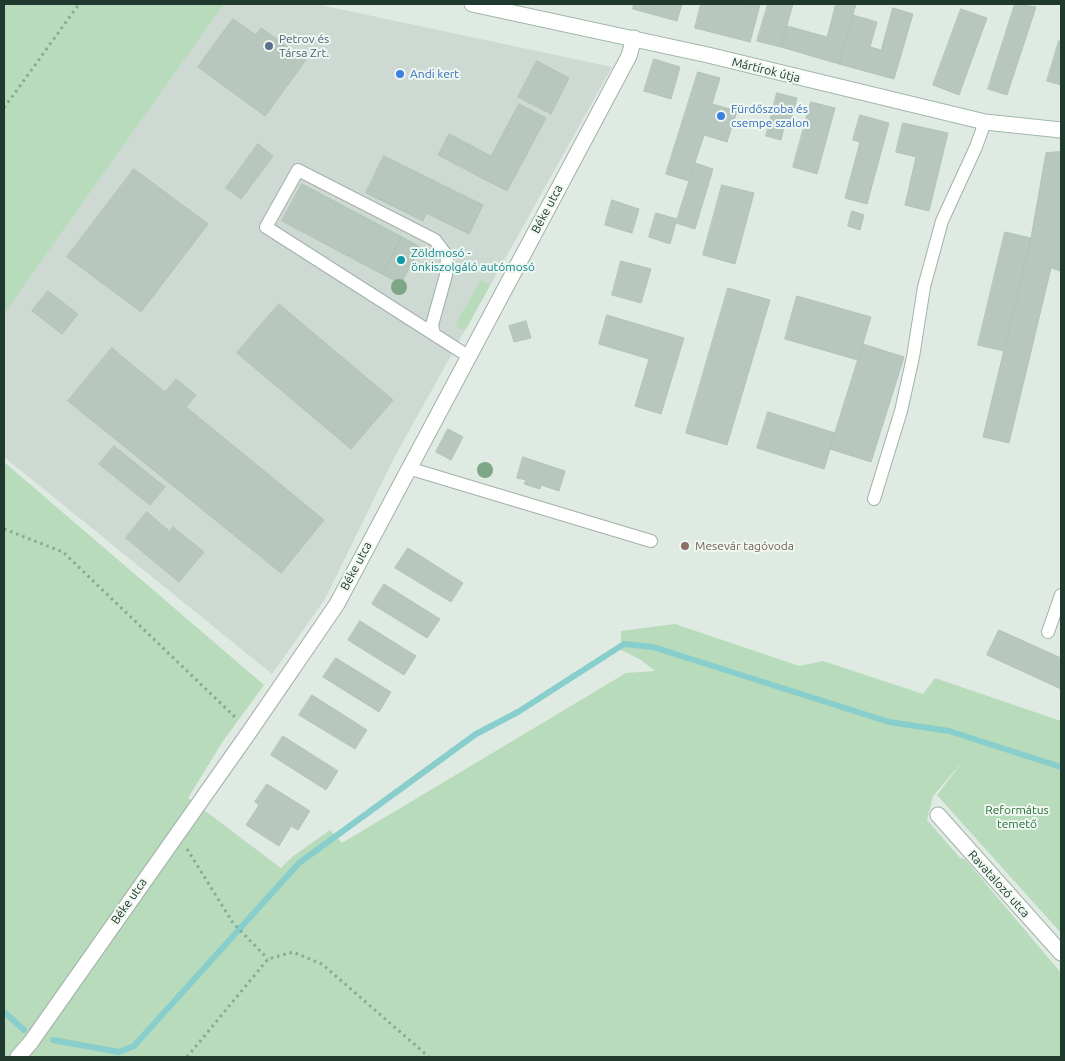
<!DOCTYPE html>
<meta charset="utf-8">
<style>
body{margin:0}
#map{position:relative;width:1065px;height:1061px;overflow:hidden;background:#dfeae3;font-family:Ubuntu,sans-serif}
canvas{display:block}
.frame{position:absolute;inset:0;border:5px solid #20392e;pointer-events:none}
</style>
<div id="map">
<canvas width="1065" height="1061"></canvas>
<div class="frame"></div>
</div>
<script>
const ctx = document.querySelector('canvas').getContext('2d');
ctx.lineJoin = 'round';
function paint(path, color) {
  ctx.fillStyle = color;
  ctx.fill(path, 'evenodd');
}
function stroke(path, color, width, dash) {
  ctx.strokeStyle = color;
  ctx.lineWidth = width;
  ctx.lineCap = dash ? 'butt' : 'round';
  ctx.setLineDash(dash || []);
  ctx.stroke(path);
}
function drawText(font, color, halo, rows, align = 'center') {
  ctx.font = font + ' Ubuntu,sans-serif';
  ctx.lineWidth = 4;
  ctx.setLineDash([]);
  ctx.textBaseline = 'middle';
  ctx.strokeStyle = halo;
  ctx.fillStyle = color;
  for (const [text, x, y, turn = 0] of rows) {
    ctx.save();
    ctx.translate(x, y);
    ctx.rotate((+turn || 0) * Math.PI / 180);
    ctx.textAlign = isNaN(turn) ? turn : align;
    if (halo) ctx.strokeText(text, 0, 0);
    ctx.fillText(text, 0, 0);
    ctx.restore();
  }
}
const built = new Path2D(`
 M224,4H316L612,67L395,456L325,599L272,674L4,457V314Z`);
const green = new Path2D(`
 M4,4H224L4,314Z
 M481,280L490,285L466,329H459L456,323Z
 M4,462L264,685L223,741L188,798L281,868L292,857L330,830L342,843L626,673L655,671L641,660L621,650V631L675,624L799,666L823,661L923,694L935,678L1061,721V933L937,795L963,761L933,796L927,820L960,858L965,859L1061,973V1057H4Z`);
const stream = new Path2D(`
 M4,1012L24,1030
 M53,1040L119,1052L134,1046L299,863L476,734L518,712L624,644L653,647L889,722L949,731L1061,767`);
const building = new Path2D(`
 M634,4H682L677,21L633,9Z
 M701,4L760,5L750,42L695,28Z
 M768,4H793L781,47L757,41Z
 M836,4H856L839,64L781,47L787,26L827,37Z
 M1015,4L1036,7L1007,95L988,89Z
 M893,8L913,14L894,79L839,64L853,15L877,22L870,47L881,50Z
 M961,9L987,18L959,95L933,85Z
 M233,19L256,35L261,28L306,60L265,116L198,67Z
 M1059,41H1061V85L1047,81Z
 M654,59L680,67L671,99L644,91Z
 M537,61L569,78L551,114L518,97Z
 M698,72L720,78L712,104L737,111L727,142L704,135L689,181L666,174Z
 M777,93L797,98L790,124L785,123L781,140L766,136Z
 M811,102L835,108L817,174L793,167Z
 M519,104L546,118L507,191L438,155L449,134L491,156Z
 M860,115L889,123L867,204L845,198L860,142L853,140Z
 M903,123L948,133L929,211L905,205L916,157L896,152Z
 M258,144L273,156L241,199L226,188Z
 M1061,152V271L1051,268L1009,443L983,437L1031,238L1046,153Z
 M384,156L483,205L469,234L426,213L423,221L366,193Z
 M695,163L713,169L695,229L676,223Z
 M134,169L208,224L141,312L67,257Z
 M302,184L402,237L382,274L282,221Z
 M722,185L754,193L735,264L703,255Z
 M612,200L639,209L632,233L605,225Z
 M852,211L864,215L860,230L848,226Z
 M656,213L677,219L670,244L649,237Z
 M1005,232L1031,238L1004,351L978,345Z
 M402,237L420,247L401,284L382,274Z
 M621,261L651,269L641,303L612,295Z
 M728,288L770,300L727,445L686,433Z
 M48,291L78,314L62,334L32,311Z
 M797,296L871,317L858,360L785,339Z
 M279,304L393,400L351,449L237,353Z
 M607,315L684,338L661,414L635,406L649,359L599,344Z
 M526,321L531,338L514,342L509,326Z
 M863,344L904,357L871,462L830,449Z
 M112,348L165,392L176,379L196,395L186,407L324,520L281,573L68,401Z
 M768,412L835,433L824,469L757,448Z
 M448,429L463,437L451,460L436,452Z
 M114,446L165,487L150,505L99,464Z
 M523,457L565,471L559,491L541,485L540,489L524,484L526,480L517,478Z
 M147,512L170,532L173,527L204,552L179,582L126,538Z
 M408,548L463,583L451,602L395,568Z
 M384,584L440,619L427,638L372,604Z
 M360,621L416,656L404,675L348,640Z
 M999,630L1061,658V689L987,655Z
 M336,658L391,692L379,712L323,677Z
 M312,695L367,730L355,749L299,715Z
 M283,736L338,771L326,790L271,755Z
 M267,784L310,811L298,830L291,826L279,846L246,825L259,805L255,802Z`);
const path = new Path2D(`
 M4,108L79,4
 M4,529L63,552L237,719
 M187,849L233,923L268,959
 M187,1057L268,959L293,952L322,964L429,1057`);
const lane = new Path2D(`
 M434,334L432,325L446,275L447,256L435,240L298,170L266,227L468,356
 M408,468L651,541
 M874,499L901,411L913,357L924,287L942,221L976,147L985,122
 M1048,632L1061,595`);
const street = new Path2D(`
 M938,815L1061,953
 M18,1057L31,1042L250,731L337,604L629,56L634,38`);
const secondary = new Path2D(`
 M472,4L708,55L985,122L1061,130`);
const trees = [
 [399,287],
 [485,470]
];
const markers = [
 [269,46,5,"#5c6f8a"],
 [400,74,5,"#3f7fe0"],
 [721,116,5,"#3f7fe0"],
 [401,260,5,"#0f9aa8"],
 [685,546,5,"#8d6e63"]
];
const serviceNames = [
 ["Petrov és",279,39],
 ["Társa Zrt.",279,53]
];
const streetNames = [
 ["Mártírok útja",766,70,14],
 ["Béke utca",547,209,-62],
 ["Béke utca",356,566,-62],
 ["Ravatalozó utca",999,884,48],
 ["Béke utca",129,901,-55]
];
const shopNames = [
 ["Andi kert",410,74],
 ["Fürdőszoba és",731,109],
 ["csempe szalon",731,123]
];
const cultureNames = [
 ["Zöldmosó -",411,253],
 ["önkiszolgáló autómosó",411,267]
];
const educationNames = [
 ["Mesevár tagóvoda",695,546]
];
const parkNames = [
 ["Református",1017,810],
 ["temető",1017,824]
];
paint(built, '#cdd9d2');
paint(green, '#b8dbbb');
stroke(stream, '#87cecd', 6);
paint(building, '#b7c7be');
stroke(building, '#b1c3b9', 1);
stroke(lane, '#a2b1a9', 14);
stroke(street, '#a2b1a9', 17);
stroke(secondary, '#a0b8ac', 17);
stroke(path, '#80ad97', 3, [2.5, 4]);
stroke(lane, '#fff', 12);
stroke(street, '#fff', 15);
stroke(secondary, '#fff', 15);
ctx.fillStyle = '#7da686';
for (const [x, y] of trees) {
  ctx.beginPath();
  ctx.arc(x, y, 8, 0, 2 * Math.PI);
  ctx.fill();
}
for (const [x, y, r, color] of markers) {
  const dot = new Path2D();
  dot.arc(x, y, r, 0, 2 * Math.PI);
  ctx.fillStyle = color;
  ctx.fill(dot);
  stroke(dot, '#eff7f1', 2);
}
drawText('12px', '#4e5e75', '#eff7f1', serviceNames, 'left');
drawText('12px', '#20392e', '#eff7f1', streetNames);
drawText('12px', '#366cbe', '#eff7f1', shopNames, 'left');
drawText('12px', '#0d838f', '#eff7f1', cultureNames, 'left');
drawText('12px', '#785e54', '#eff7f1', educationNames, 'left');
drawText('12px', '#2c6e3a', '#eff7f1', parkNames);
</script>
